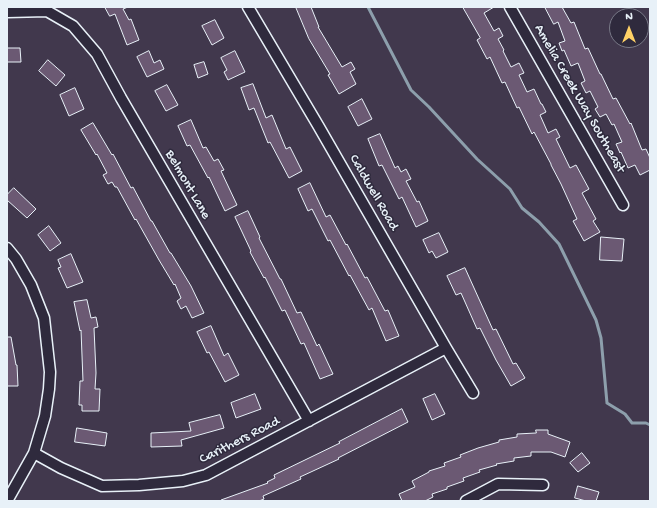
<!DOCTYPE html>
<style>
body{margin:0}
#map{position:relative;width:657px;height:508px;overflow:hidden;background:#41384d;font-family:"Gochi Hand",sans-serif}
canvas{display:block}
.frame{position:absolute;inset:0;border:8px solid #e8f1f8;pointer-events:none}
.north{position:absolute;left:609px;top:8px;width:40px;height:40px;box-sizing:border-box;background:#2f2a3d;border:1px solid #797a88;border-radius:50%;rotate:0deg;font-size:11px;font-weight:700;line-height:16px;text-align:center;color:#e8f1f8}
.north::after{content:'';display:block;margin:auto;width:14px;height:18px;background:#ffd166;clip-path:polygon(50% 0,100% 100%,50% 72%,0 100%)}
</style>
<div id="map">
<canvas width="657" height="508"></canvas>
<div class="frame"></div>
<div class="north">N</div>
</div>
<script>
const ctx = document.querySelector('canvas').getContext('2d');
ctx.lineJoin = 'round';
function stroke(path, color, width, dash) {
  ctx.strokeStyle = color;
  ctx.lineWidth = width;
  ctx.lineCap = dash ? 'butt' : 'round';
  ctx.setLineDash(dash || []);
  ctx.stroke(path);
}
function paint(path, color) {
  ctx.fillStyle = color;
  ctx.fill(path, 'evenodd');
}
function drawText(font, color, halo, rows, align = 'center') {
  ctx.font = font + ' "Gochi Hand",sans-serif';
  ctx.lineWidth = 3;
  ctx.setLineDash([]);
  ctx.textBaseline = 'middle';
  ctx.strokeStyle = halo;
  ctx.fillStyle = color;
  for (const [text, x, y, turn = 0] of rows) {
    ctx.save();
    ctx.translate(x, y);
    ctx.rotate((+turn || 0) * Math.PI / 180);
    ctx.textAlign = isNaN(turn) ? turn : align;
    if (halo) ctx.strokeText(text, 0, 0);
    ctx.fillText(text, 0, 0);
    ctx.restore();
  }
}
const stream = new Path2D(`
 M368,7L411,90L429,107L477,159L510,189L522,208L539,222L559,244L596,320L601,338L607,403L625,414L632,423H646L650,425`);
const building = new Path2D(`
 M105,7H128L123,9L129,20L131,19L139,40L127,45L115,14L110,16Z
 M296,7H311L319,27H318L342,67L351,62L355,69L350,72L356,84L339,94L328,75L330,74L309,39Z
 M463,7H494L484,13L494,31L499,28L503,36L498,39L504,50L503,51L511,67L519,63L524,73L519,75L527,92L534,89L541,104H542L546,112L540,115L548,133L556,129L560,137L556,139L570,168L576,165L589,189L582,193L596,219L593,221L600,232L584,241L573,221L577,219L561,184L551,165V164L534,132L532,134L519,107L517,108L505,82L502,83L490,57L487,59L477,40L480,38Z
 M545,7H562L571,23L574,22L585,49L588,48L600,74H601L613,99L616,98L630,124L631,123L642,150L646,149L650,158V170L640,175L635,165L628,168L621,152L620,153L616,144L622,142L614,124L612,125L606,114L600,117L595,109L598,107L590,91L586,93L581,83L585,81L578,63L571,66L564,50L562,51L559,43L565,41L558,22L554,24Z
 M215,20L224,38L212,45L202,26Z
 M7,48H20L21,62H7Z
 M149,51L154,63L160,60L164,69L147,77L137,57Z
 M235,51L245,72L228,80L224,72L227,70L221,58Z
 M48,60L65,75L56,86L39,71Z
 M204,62L208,74L198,78L194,65Z
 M253,84L266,118L272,115L286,149L290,147L302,171L289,178L270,142L268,143L254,108L249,110L241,88Z
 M167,85L178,105L166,111L155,91Z
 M75,88L84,109L69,116L60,95Z
 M362,99L372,119L358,126L348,107Z
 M191,120L203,148L206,147L214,161L218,159L224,170L221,171L237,205L225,211L209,177L208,178L190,145L187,146L178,126Z
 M93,123L112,155L113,154L131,188L133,187L151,221H152L170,253H171L191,286L204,313L192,318L186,306L181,309L177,301L181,298L175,284L174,285L159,260L136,219L135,220L117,187H115L112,182L108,184L103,175L107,173L97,154L96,155L81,130Z
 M380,134L395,168L398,166L401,172L406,169L411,179L406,181L417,202L419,201L428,221L416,227L402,197L399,199L382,165L379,166L368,139Z
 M310,183L326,217L330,215L346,245L347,244L365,278L367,277L385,311L388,310L399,336L386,341L372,308L369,310L350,275L349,276L330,240L328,241L312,209L308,211L298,189Z
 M14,188L36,209L27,218L7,200V195Z
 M248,211L260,237L259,238L280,279H281L297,313L301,312L317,346L319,344L333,374L320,379L304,343L301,344L285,310L282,311L265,277L264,278L250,252L251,251L235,217Z
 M49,226L61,243L50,251L38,235Z
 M439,233L448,252L436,258L432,251L429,253L423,240Z
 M601,237L624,239L622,261L600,260Z
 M71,254L83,282L67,288L58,268L61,267L58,260Z
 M465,268L493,330L496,329L513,364L516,363L525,378L511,386L496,360L480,328L477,329L461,293L456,295L447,276Z
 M87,300L91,318L96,317L98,327L94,328L96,373L95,389H100L99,411H82V405H79L80,381H83L81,330L80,331L74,302Z
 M211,326L224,356L228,353L239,375L225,382L209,352L207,353L197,332Z
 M7,337H11L16,365H17L18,386H7Z
 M255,394L261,409L236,418L231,403Z
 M435,394L445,414L432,420L423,399Z
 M402,409L408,422L338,458L339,459L300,477L301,479L263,496L264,499L259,501H221V500L268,483L267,482L275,478L274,475L340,443L339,442Z
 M220,415L224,428L181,440L182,446L151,447V433L191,431L189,423Z
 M77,428L107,433L105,446L75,442Z
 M536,430H548V434L570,442L565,457L551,452H531V456L514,458V461L496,464L497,465L479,470L480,472L463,478L464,481L447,487V489L432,494L433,497L425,501H402L399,494L415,487L412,481L429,472V471L445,466L444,463L461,457L460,455L478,448L499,442V440L517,437V434L536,433Z
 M582,453L590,463L578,472L570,463Z
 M578,486L599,492L596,501H586L575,498Z`);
const minor = new Path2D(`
 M248,7L319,127L446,348L473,393
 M510,7L623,205
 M7,12L47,11L73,26L97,54L121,98L309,421
 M7,248L16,259L31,285L44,318L50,372L49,389L45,416L34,453L7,501
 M34,453L61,468L102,486L139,485L183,481L206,475L446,348
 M466,501L498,484L543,485`);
const streetNames = [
 ["Amelia Creek Way Southeast",579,99,60],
 ["Belmont Lane",187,185,60],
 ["Caldwell Road",373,193,60],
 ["Carithers Road",240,441,-27]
];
stroke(stream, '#8d9fac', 3);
paint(building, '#6b5973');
stroke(building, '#e8f1f8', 1);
stroke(minor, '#e8f1f8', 13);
stroke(minor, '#2f2a3d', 10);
drawText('14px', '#e8f1f8', '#2f2a3d', streetNames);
</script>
